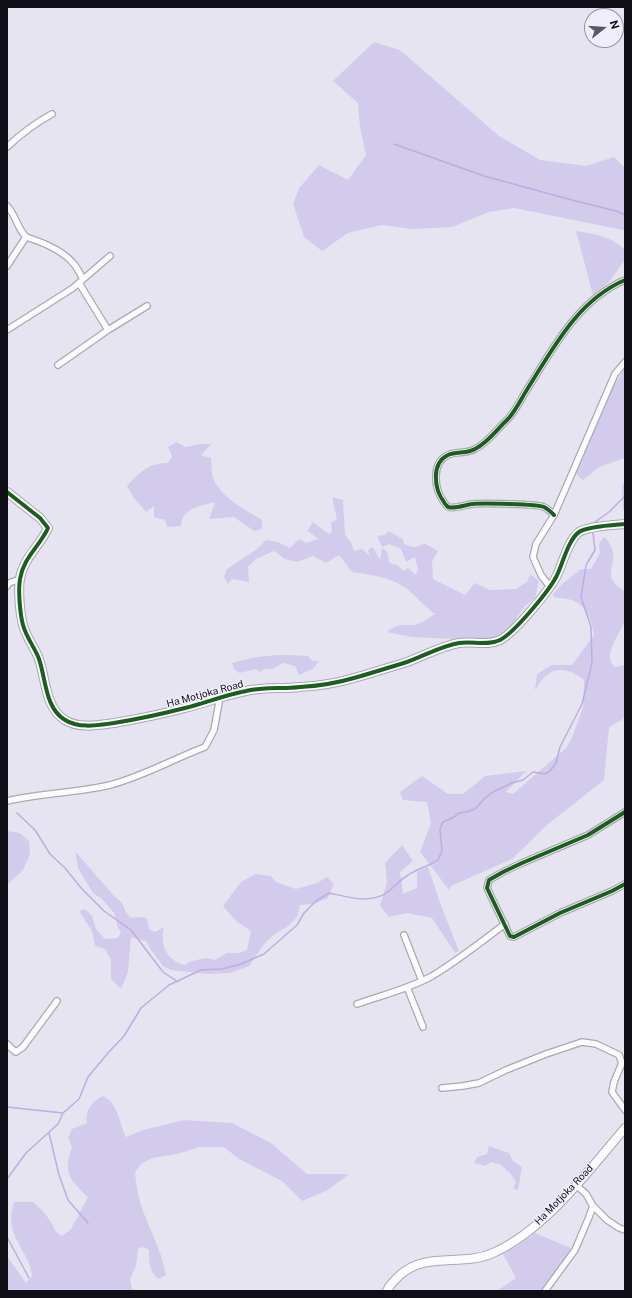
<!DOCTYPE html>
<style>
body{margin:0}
#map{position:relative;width:632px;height:1298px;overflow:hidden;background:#e7e4f1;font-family:"Public Sans",sans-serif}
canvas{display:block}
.frame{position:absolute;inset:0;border:8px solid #100e16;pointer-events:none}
.north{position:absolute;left:584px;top:8px;width:40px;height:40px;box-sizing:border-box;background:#f1edfc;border:1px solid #9794a0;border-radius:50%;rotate:73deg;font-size:11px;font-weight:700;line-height:16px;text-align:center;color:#100e16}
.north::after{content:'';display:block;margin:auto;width:14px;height:18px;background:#5b5963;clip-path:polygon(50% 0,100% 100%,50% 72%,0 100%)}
</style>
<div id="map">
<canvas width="632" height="1298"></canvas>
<div class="frame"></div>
<div class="north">N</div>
</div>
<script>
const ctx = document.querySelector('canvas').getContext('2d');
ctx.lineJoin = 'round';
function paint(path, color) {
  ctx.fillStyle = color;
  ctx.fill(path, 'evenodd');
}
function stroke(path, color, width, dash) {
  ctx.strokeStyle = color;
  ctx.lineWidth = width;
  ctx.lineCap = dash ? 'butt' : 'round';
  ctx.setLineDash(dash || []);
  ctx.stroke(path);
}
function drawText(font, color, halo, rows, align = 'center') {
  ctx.font = font + ' "Public Sans",sans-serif';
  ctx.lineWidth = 3;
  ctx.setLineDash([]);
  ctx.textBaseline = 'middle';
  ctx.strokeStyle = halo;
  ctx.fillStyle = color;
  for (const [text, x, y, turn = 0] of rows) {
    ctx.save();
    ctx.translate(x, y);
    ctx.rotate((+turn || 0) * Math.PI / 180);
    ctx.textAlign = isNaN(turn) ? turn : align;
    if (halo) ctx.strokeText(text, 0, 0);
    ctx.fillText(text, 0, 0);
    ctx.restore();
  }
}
const green = new Path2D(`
 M374,42L400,50L499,136L540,160L586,166L614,157L625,168V229L623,230L514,208L489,212L452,227L413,229L382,225L348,233L322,251L304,237L293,204L299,188L319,165L348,180L366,155L360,127L358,103L333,81Z
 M576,231C595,234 611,236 625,250V260L609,282L593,295Z
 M625,368V458L599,467L583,480L579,477L576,472L609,393Z
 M176,442L186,447L199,444H211L201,455L211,458C212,464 211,471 213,477C219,497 246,510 262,520V529L254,531L234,517L209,519L215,502C200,506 182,508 181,526L167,527L165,520L154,517V506L146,512L134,498L127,486C140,472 148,463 168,463L172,456L168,447Z
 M625,483V508L623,510L622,485Z
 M332,497L343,500L345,535L351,542L354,551L362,549L370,556L368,550L373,547L380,560L382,548C389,551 388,556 389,563L397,565L404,571L408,568L416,575L418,569L415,557L406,562L401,549L389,544L382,547L377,536L385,535L388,531L403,539L404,544C412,548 417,548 424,543L438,551L432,561L433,579L465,595L475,583L490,590L516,589L528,581L530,574L539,581L535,598L524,607L511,626L498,637L482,640L411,637L387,632C400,622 400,626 415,625C421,624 430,617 435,614C423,606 415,594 404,587C388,576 370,575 352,572L339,555L326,563L313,556L297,562L285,559L274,551L256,559L248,567L249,582L232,579L228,584L223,575H225L227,569L257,549L266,540L278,542L290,548L299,539L306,543L319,539L307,531L313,522L329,534L332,532L331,523L337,519Z
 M604,537C608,540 609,542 611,547C618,560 607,569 613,581C616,585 621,589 625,592C625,600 626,610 625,618C623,632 600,655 615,667L625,665V718L609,727L604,780L547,825L512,859L451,886L449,890L420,852L431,823L427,802L403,800L400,792L422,776L448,794H463L485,776L526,771L506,792L513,794L566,748L571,740L583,707L584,680C574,672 559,665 547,675C542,678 539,685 535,690L537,674L552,665H572L594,635C591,619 586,603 568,599C562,598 557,599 552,595L562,584L581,569H591L600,553L599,544Z
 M287,655L308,656L312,661H319L313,669L299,675L295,666L283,663L273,669H265L259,672L256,669L240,673L234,669L232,663C252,657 267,655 287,655Z
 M7,831L20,833L29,841L30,854L23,870L7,885Z
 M402,845L413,861L400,872L403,894L417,888V872L428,867L442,908L459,951L455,953L432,918L407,913L389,917L380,906L387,882L385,863Z
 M75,851L114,896L122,903L126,912L130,918L139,917L147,918L149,929L155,932L164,927C160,946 166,959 184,965L192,961L206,958L215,960L227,953H239L247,950L251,931L236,921L223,906L241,882L255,874L271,876L276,882L296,889L317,883L327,877L334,884L328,898L313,904L300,905L297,917L287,927L276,933L265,943L249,966L230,973L209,974L171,970L163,966L151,950L147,942L131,937L128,972L121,989L111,979V960L105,949L95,946L92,931L79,911L85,909L92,916L96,929L105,939L118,938L121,932L118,928L114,913L102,899L93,893L78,868Z
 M103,1096C119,1104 119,1123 126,1137L143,1130L184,1120L232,1123L271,1143L307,1174H349L328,1190L302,1201L282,1181L239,1159L224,1147H200L177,1154L153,1158L142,1163L135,1172C136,1185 138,1198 143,1211C151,1232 162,1252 166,1275L159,1279C149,1273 149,1260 149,1250L143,1247L138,1249L136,1266L130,1279L132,1289L140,1291H7V1256L26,1283L32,1276C31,1271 30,1265 28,1261C17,1239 6,1228 14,1202H33C40,1208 48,1216 52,1224C56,1232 54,1230 62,1236L71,1229L88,1197C69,1179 63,1173 72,1147L68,1138L72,1129L87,1123C84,1112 93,1100 103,1096Z
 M489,1146L509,1153L513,1161L522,1167L518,1190L513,1188L516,1182L510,1173L501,1165L491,1162L485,1166L474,1163L477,1157L487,1154Z
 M535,1233L571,1248L558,1270L542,1291H497L516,1278L503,1254L520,1244Z`);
const stream = new Path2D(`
 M394,144L484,176L572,200L616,211L625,215
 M595,522L609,512L625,496
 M17,813L35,830L50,854L65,868L82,889L104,911L131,930L163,972L178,982
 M7,1107L63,1113
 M49,1133L59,1175L68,1200L88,1223
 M7,1179L26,1153L58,1124L63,1113L79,1099L88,1077L108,1053L124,1036L141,1008L169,985L201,970L222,969L241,964L264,954L297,925L304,913L316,901L329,893C348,897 372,905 389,891C396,885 400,880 408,875C417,869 429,866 438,860L442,851L440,829L443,822L454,817L459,813L466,812L475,809L484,799L493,792L512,783L523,780L533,772L545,774L550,771L556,763L560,747L582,704L592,663L591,627L581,597L586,565L595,550L593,533
 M7,1237L29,1278`);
const street = new Path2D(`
 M7,147C21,134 35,123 52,114
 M7,206C16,215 17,228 26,237
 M7,266L26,237C42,242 62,250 73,263C77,267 80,274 83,279
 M79,283L108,330L147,306
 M7,330L73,288L110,256
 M58,365L108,330
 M554,515C551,512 548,509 544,507C538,504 482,503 472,504C465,505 455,509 448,507C447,506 444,503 444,502C434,489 431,463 448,455C456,451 467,454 475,449C489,442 497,429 508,419C516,410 521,399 528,388C554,347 578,300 625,280
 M7,586L9,583L20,579
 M550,587L541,575L533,557L536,544L554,515L615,374L625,362
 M7,801C41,793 76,793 110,785C144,776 173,759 205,747L214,730L220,697
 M625,812L588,835L522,863L503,872L489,880L487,888L510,936L514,937L560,913L612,891L625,884
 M404,935L422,981
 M407,987L423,1027
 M357,1004C382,995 409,989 432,976C457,961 481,942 505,924
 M7,1044L12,1049L16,1052L23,1047L57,1001
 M442,1088L463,1086L479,1083L506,1070L546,1054L582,1042L596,1044L619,1055L622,1063L614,1082L612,1092L625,1110
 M576,1185L586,1194L593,1206L607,1220L619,1228L625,1230
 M545,1291L575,1250L589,1217L593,1206`);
const secondary = new Path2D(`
 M7,492L40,518L48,528C40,546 23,558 20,579C18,590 20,614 23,625C26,637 35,648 39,659C46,679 45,708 65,720C79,729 99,725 114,723C138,719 162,714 185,708C205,703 225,695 246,691C264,687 282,689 300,687C319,686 337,683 354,678C372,673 390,667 407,662C424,656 441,646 459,643C472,641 488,646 500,640C514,633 552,588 558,573C563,562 569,539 579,532C588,526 614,525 625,524
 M387,1291C390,1284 395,1280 400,1275C427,1251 462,1267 493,1253C545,1230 589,1170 625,1128`);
const cycleway = new Path2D(`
 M7,492L40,518L48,528C40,546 23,558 20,579C18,590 20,614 23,625C26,637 35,648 39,659C46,679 45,708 65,720C79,729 99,725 114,723C138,719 162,714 185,708C205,703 225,695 246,691C264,687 282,689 300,687C319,686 337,683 354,678C372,673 390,667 407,662C424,656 441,646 459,643C472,641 488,646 500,640C514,633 552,588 558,573C563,562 569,539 579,532C588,526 614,525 625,524
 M554,515C551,512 548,509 544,507C538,504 482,503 472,504C465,505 455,509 448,507C447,506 444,503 444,502C434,489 431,463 448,455C456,451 467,454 475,449C489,442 497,429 508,419C516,410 521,399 528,388C554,347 578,300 625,280
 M625,812L588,835L522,863L503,872L489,880L487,888L510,936L514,937L560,913L612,891L625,884`);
const streetNames = [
 ["Ha Motjoka Road",205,694,-15],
 ["Ha Motjoka Road",564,1195,-46]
];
paint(green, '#d3cbeb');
stroke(stream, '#bcade2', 1.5);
stroke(street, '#aaa8b2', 8);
stroke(secondary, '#aaa8b2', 10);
stroke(street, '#fbfbfd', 5.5);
stroke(secondary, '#fbfbfd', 8);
stroke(cycleway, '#1b5e20', 4);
drawText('10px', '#100e16', '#f1edfc', streetNames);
</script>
